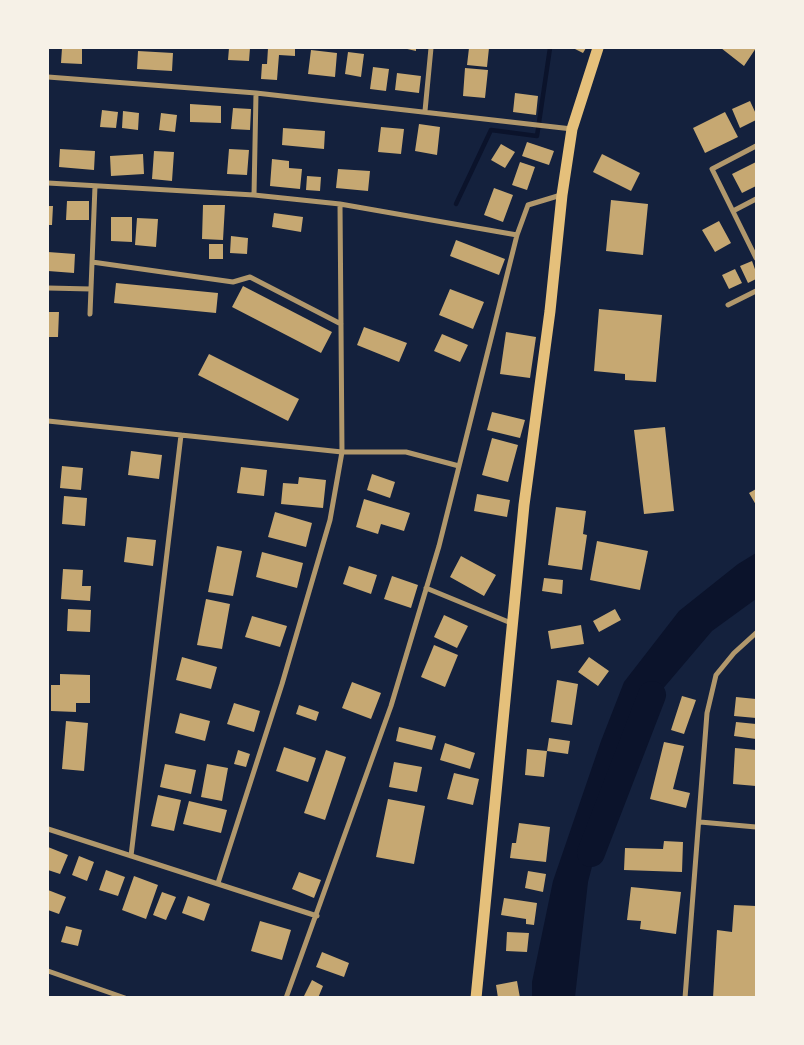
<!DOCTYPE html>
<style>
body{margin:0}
#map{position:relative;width:804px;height:1045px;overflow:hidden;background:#14213d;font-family:Barlow,sans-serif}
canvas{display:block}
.frame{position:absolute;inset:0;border:49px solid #f6f1e7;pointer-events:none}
</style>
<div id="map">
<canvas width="804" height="1045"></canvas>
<div class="frame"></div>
</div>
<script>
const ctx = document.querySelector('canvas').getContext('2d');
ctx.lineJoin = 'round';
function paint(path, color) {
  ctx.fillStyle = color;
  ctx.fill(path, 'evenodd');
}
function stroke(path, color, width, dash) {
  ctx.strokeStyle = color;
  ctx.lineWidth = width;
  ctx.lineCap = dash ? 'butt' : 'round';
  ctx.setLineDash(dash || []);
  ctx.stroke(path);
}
const water = new Path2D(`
 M756,553V599L712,631L661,691L617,770L588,882L575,997H532V982L553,881L601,741L624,682L679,611L738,564Z`);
const stream = new Path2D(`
 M456,204L491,130L537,136L550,48`);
const river = new Path2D(`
 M591,853L652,695`);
const building = new Path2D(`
 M62,48H82V64L61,63Z
 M229,48H250L249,61L228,60Z
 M268,48H295V56L279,55L277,80L261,79L262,64H267Z
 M403,48H416V51Z
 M469,48H489L487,67L467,65Z
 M573,48H586L583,53Z
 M721,48H756L744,66Z
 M311,50L337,53L335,77L308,74Z
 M138,51L173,53L172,71L137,69Z
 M348,52L364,54L361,77L345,74Z
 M373,67L389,69L386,91L370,89Z
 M465,68L488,70L485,98L463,96Z
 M397,73L421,76L419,93L395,90Z
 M515,93L538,96L536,115L513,112Z
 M750,101L756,114V120L740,128L732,109Z
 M190,104L221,106V123L190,122Z
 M233,108L251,109L250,130L231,129Z
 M102,110L118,112L116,128L100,127Z
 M123,111L139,113L138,130L122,128Z
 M725,112L738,137L705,153L693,128Z
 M161,113L177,115L175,132L159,130Z
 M419,124L440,127L437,155L415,151Z
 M381,127L404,129L401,154L378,152Z
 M283,128L325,131L324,149L282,145Z
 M527,142L554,151L549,165L522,156Z
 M501,144L515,152L505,168L491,160Z
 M60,149L95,151L94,170L59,167Z
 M229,149L249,150L247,175L227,174Z
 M154,151L174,152L172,181L152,179Z
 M143,154L144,174L111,176L110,156Z
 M602,154L640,173L631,191L593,172Z
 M272,159L289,161V168L302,169L300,189L270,186Z
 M520,162L535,167L527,190L512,185Z
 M756,162V186L742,193L732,174Z
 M338,169L370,171L368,191L336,188Z
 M307,176L321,177L320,191L306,190Z
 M494,188L513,195L503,222L484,215Z
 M611,200L648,204L643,255L606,251Z
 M67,201H89V220H66Z
 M203,205H225L223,240L202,239Z
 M48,206H53L52,225H48Z
 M274,213L303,217L301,232L272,227Z
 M111,217H132V242L111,241Z
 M137,218L158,219L156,247L135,245Z
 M719,221L731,243L715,252L702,230Z
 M231,236L248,238L247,254L230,253Z
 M456,240L505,259L499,275L450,256Z
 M209,244H223V259H209Z
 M48,252L75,254L74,273L48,271Z
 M752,261L756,272V279L748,283L740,266Z
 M735,269L742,283L729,289L722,275Z
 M116,283L218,293L216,313L114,303Z
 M243,286L332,332L321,353L232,307Z
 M450,289L484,302L473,329L439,315Z
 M599,309L662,315L656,382L625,380V374L594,371Z
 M48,312H59L58,337H48Z
 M364,327L407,343L399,362L357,345Z
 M506,332L536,337L530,378L500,374Z
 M442,334L468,345L460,362L434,351Z
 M209,354L299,399L288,421L198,375Z
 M492,412L525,420L520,438L487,430Z
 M665,427L674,511L644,514L634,430Z
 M492,438L518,445L508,482L482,475Z
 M131,451L162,455L159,479L128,475Z
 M62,466L83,468L81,490L60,488Z
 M241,467L267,470L264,496L237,493Z
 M372,474L395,482L390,498L367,490Z
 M299,477L326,480L323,508L281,504L283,483L298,484Z
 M756,489V505L749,493Z
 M477,494L510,500L507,517L474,511Z
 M64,496L87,498L85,526L62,524Z
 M364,499L410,513L404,531L381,524L378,534L356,527Z
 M556,507L586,511L583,534L587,535L582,570L548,565Z
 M275,512L312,523L306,547L268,537Z
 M127,537L156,540L153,566L124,562Z
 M597,541L648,551L640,590L590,580Z
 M217,546L242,551L233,596L208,592Z
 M262,552L303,563L297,588L256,577Z
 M461,556L496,575L484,596L450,577Z
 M349,566L377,575L371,594L343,584Z
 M63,569L83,570L82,586H91L90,601L61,599Z
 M392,576L418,585L411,608L384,599Z
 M544,578L563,580L562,594L542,591Z
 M206,599L230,604L222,649L197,645Z
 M68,609L91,610L90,632L67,631Z
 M615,609L621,620L599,632L593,621Z
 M444,615L468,626L457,648L434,637Z
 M252,616L287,626L280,647L245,637Z
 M581,625L584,644L551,649L548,631Z
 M434,645L458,655L445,687L421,677Z
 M182,657L217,667L211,689L176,680Z
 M589,657L609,671L598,686L578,672Z
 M60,674L90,675V703H76V712L51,711V685H60Z
 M557,680L578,684L572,725L551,722Z
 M352,682L381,693L371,719L342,708Z
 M682,696L696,700L684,734L671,730Z
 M736,697L756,699V718L734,716Z
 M234,703L260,711L254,732L227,724Z
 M299,705L319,712L316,721L296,714Z
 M180,713L210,721L205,741L175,733Z
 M66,721L88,723L84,771L62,769Z
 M736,722L756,724V739L734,736Z
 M399,727L436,736L432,750L396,741Z
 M549,738L570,741L568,754L547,751Z
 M664,742L684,746L673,789L690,793L686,808L650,799Z
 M445,743L475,753L470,769L440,760Z
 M284,747L316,758L308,782L276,771Z
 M735,748L756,750V786L733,784Z
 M527,749L547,751L544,777L525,775Z
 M238,750L250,754L246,767L234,764Z
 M326,750L346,757L325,820L304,813Z
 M394,762L422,767L417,792L389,787Z
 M165,764L196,770L191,794L160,787Z
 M207,764L228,768L222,801L201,797Z
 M454,773L479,779L473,805L447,799Z
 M158,795L181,800L174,831L151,826Z
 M388,799L425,806L414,864L376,857Z
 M189,801L227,810L221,833L183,824Z
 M519,823L550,827L546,862L510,858L512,843H516Z
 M664,841L683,842L682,872L624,870L625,848L663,849Z
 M48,847L68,855L60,874L48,870Z
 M79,856L94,862L87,881L72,875Z
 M106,870L125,877L118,896L99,890Z
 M528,871L546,874L543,892L525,888Z
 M299,872L321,880L314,898L292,889Z
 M134,876L158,885L146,919L122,910Z
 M631,887L681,892L676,934L640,929L641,921L627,920Z
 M48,890L66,897L59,914L48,910Z
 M162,892L176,897L166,920L153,915Z
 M188,896L210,904L204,921L182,913Z
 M504,898L537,903L534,925L526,924V919L501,915Z
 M734,905L756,906V998H713L717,930L732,932Z
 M260,921L291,930L282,960L251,951Z
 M66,926L82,930L78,946L61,942Z
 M507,932L529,933L527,952L506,951Z
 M322,952L349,963L344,977L316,967Z
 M312,980L323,986L318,998H307L304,996Z
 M517,981L520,998H498L496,985Z`);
const minor = new Path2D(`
 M48,77L256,93L572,129
 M425,111L431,48
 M756,146L712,169L756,258
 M48,183L254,195L340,204L517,235
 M254,195L256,93
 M733,211L756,199
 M92,262L233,282L250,277L341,324
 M48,288L91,289
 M728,305L756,291
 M90,314L95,186
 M48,421L342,452H406L459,466
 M426,588L511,623
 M700,822L756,827
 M48,829L317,916
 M131,856L181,435
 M218,883L282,684L330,520L342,452L340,204
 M48,971L125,998
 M286,998L391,706L439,546L517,235L528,205L561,195
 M685,998L707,713L716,675L734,653L756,633`);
const trunk = new Path2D(`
 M476,998L524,505L550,311L562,195L572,129L598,48`);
paint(water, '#0b132b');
stroke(stream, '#0b132b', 4.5);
stroke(river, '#0b132b', 28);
paint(building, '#c6a872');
stroke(minor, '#b1986c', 5);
stroke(trunk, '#e5c07b', 11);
</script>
